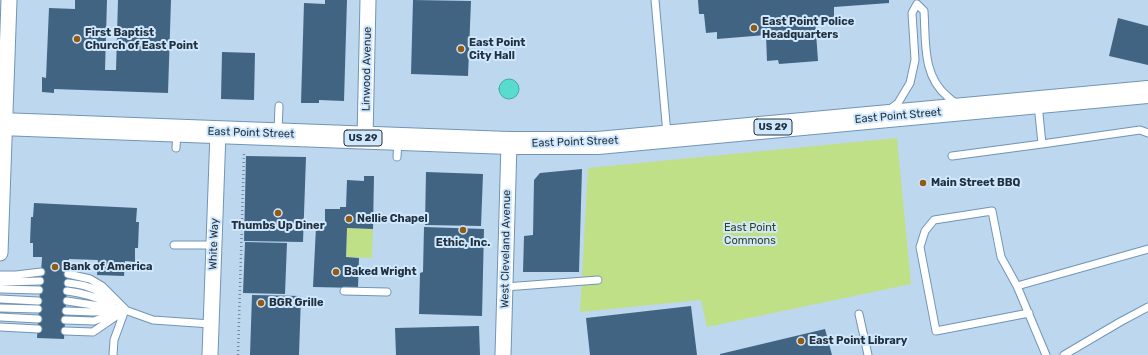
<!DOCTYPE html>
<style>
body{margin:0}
canvas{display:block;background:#d0e8fd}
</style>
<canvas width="1148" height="355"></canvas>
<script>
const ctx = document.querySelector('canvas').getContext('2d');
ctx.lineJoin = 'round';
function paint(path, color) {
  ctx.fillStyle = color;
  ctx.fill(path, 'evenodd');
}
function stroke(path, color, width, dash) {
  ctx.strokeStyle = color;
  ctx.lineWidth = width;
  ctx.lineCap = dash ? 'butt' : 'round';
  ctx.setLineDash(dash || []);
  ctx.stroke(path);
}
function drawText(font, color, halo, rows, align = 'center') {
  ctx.font = font + ' Rubik,sans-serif';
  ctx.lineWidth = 4;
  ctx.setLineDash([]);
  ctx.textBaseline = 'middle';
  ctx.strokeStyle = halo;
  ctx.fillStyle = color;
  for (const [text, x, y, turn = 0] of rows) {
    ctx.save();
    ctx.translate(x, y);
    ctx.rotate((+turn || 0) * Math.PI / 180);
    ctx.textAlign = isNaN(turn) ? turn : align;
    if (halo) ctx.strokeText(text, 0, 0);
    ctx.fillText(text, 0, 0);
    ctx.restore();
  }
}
const built = new Path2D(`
 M0,0H1148V355H0Z`);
const green = new Path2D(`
 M897,138L911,284L707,327L701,300L580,312L588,168Z
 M347,228L373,229L372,258L346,257Z`);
const water = new Path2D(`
 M499 89a10 10 0 1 1 20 0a10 10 0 1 1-20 0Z`);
const building = new Path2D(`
 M75,0H107L105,70H116L118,0H171L168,93L54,89V93L42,92V77L46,78L49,8L75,9Z
 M325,0H347L344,101L319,100V103H301L304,3L325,4Z
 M413,0L471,1L468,76L411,74Z
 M698,0H889V3L834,7V17L815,18L818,61L779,64L778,60L767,61L766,35L717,39V32L706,33L704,14H699Z
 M1118,18L1148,26V65L1109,56Z
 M222,52L255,53L254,100L221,99Z
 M246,156L306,157L303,242L244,241Z
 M582,169L579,272H523L524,236L533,235L534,180L540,173Z
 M426,172L483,174L481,226L425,225Z
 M364,176H374L373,229L347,228L346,257L359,258L358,288L313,287L316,227H325V209H340V207H346L347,180L364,181Z
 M34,203L137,208L136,222H139L138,248H135V262L125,261L124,276L97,275L98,260L69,259L64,339L37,338L42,257H33V243H30L31,217H33Z
 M424,227L484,229L482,316L419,314L420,273L423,272Z
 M245,242L287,243L285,294L243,293Z
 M252,295L301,296L299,355H250Z
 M691,306L697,355H590L586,318Z
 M479,326L480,355H396L395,328Z
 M825,329L832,355H720V354Z`);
const path = new Path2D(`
 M238,355L244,154`);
const service = new Path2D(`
 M655,0L667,134
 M1038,104L1042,144L1140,130L1148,133
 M889,110L898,103L910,83L915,60L912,13L917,4L924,11C926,42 922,76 948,97C951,100 954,102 958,104
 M278,131L279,106
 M176,148L177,133
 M952,156L1042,144
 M397,157L398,141
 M174,245H214
 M68,274L90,279L102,286L125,309
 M0,275H16L41,272
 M0,282L40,281
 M68,283C86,285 95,288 110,299
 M1017,286L1001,257L992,211L934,220L925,231L920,247L936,331L1029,313
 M505,287L598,280
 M0,289L39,290
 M67,291C84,293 96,297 112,304
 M344,291L387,292
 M0,299L38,301
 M67,301L125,310L153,320L211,324
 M0,308L38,309
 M66,311L94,312L113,311
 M859,314L868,355
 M0,317L38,319
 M65,320L94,321L115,313
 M0,327L38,329
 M65,331L93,332L125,310
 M113,355L114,340L125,310
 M1046,355L1017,286L1148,249
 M1064,355L1120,322L1148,307`);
const minor = new Path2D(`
 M365,138L368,0
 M0,253L9,0
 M210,355L218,132
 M503,355L509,143`);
const primary = new Path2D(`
 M0,124L509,143H598L1148,92`);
const markers = [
 [754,28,4,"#935a14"],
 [77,39,4,"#935a14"],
 [461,49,4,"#935a14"],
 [923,183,4,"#935a14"],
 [278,213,4,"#935a14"],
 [349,219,4,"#935a14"],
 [463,230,4,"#935a14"],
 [55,267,4,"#935a14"],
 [336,272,4,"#935a14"],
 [261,303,4,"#935a14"],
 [801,341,4,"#935a14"]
];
const shields = [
 [773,127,38],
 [363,138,38]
];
const shieldNames = [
 ["US 29",773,127],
 ["US 29",363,138]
];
const poiNames = [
 ["East Point Police",762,22],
 ["Headquarters",762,35],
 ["First Baptist",85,33],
 ["Church of East Point",85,46],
 ["East Point",469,43],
 ["City Hall",469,56],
 ["Main Street BBQ",931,183],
 ["Nellie Chapel",357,219],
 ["Thumbs Up Diner",278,226,"center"],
 ["Ethic, Inc.",463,243,"center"],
 ["Bank of America",63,267],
 ["Baked Wright",344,272],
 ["BGR Grille",269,303],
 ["East Point Library",809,341]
];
const streetNames = [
 ["Linwood Avenue",367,69,-89],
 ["East Point Street",898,116,-5],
 ["East Point Street",251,133,2],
 ["East Point Street",575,142,-2],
 ["White Way",214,244,-88],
 ["West Cleveland Avenue",506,249,-89]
];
const parkNames = [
 ["East Point",750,228],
 ["Commons",750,241]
];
paint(built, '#bdd7ef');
paint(green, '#bfe087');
paint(water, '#58dcce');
stroke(water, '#48a9a3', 1);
paint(building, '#416483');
stroke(service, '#7095b6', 9);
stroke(minor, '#7095b6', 17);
stroke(primary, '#7095b6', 24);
stroke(path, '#75889a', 2.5, [1, 3]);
stroke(service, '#fff', 7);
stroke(minor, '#fff', 15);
stroke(primary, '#fff', 22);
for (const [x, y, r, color] of markers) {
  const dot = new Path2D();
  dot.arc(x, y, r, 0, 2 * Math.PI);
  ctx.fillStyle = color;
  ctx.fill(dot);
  stroke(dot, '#d0e8fd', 1.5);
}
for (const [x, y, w] of shields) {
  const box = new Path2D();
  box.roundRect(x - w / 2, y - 8, w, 16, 3);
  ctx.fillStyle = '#d0e8fd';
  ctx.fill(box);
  stroke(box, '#22313f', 1);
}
drawText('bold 10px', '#22313f', null, shieldNames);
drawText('bold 11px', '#22313f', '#d0e8fd', poiNames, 'left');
drawText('11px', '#22313f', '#d0e8fd', streetNames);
drawText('11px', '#344316', '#d0e8fd', parkNames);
</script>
